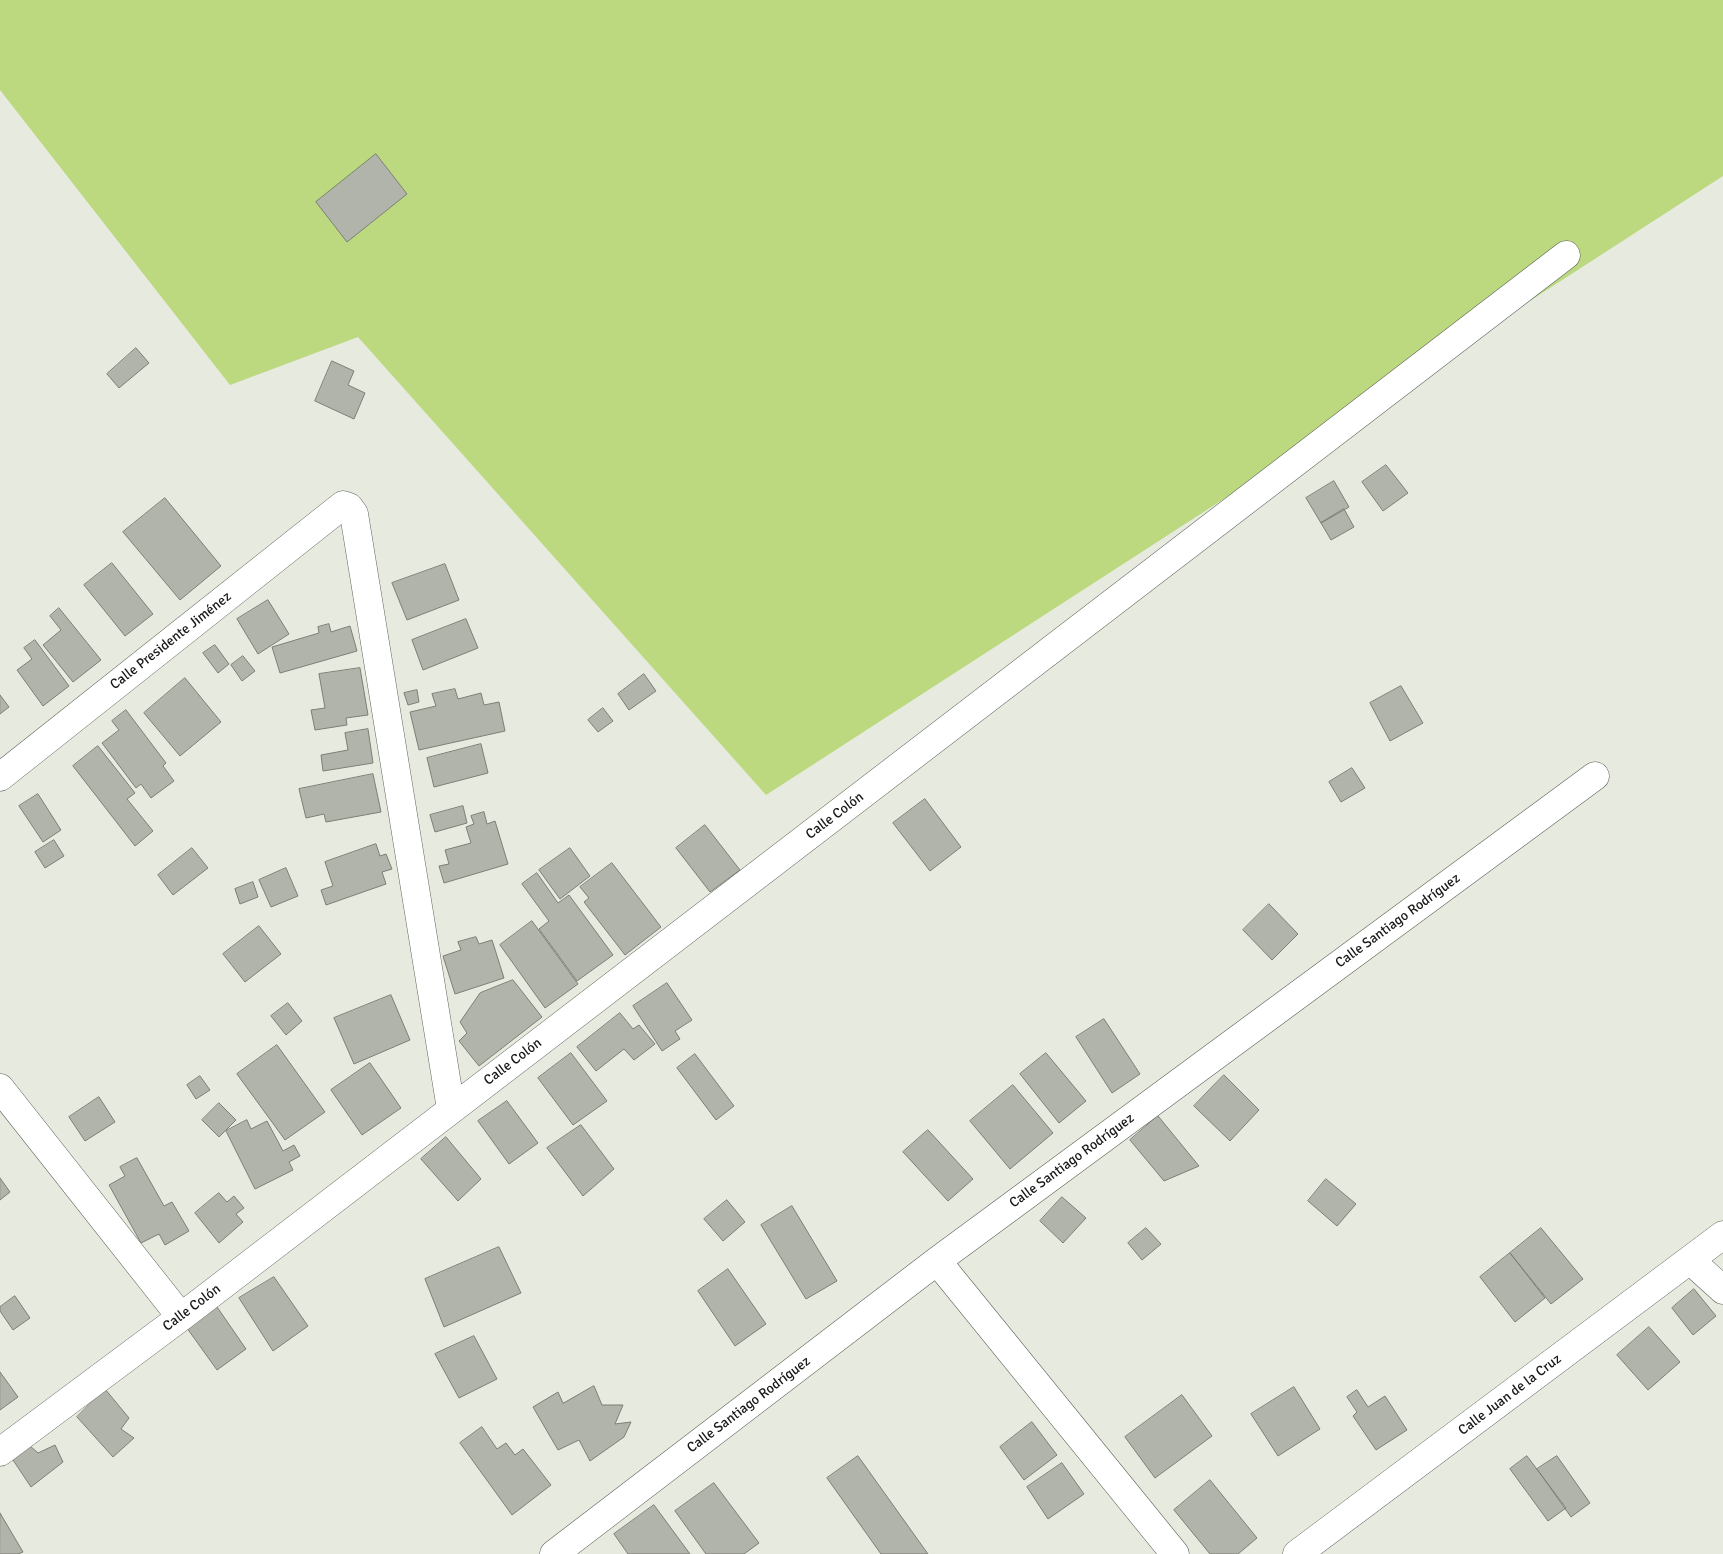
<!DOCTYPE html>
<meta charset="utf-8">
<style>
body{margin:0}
canvas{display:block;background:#e6eadf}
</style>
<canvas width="1723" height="1554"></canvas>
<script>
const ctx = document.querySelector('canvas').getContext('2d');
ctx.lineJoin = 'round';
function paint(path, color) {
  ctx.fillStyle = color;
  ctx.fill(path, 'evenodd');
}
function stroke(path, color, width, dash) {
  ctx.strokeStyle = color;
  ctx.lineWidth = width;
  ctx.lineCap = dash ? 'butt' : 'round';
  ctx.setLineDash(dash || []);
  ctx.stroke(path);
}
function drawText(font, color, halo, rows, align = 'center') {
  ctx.font = font + ' Signika,sans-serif';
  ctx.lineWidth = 4.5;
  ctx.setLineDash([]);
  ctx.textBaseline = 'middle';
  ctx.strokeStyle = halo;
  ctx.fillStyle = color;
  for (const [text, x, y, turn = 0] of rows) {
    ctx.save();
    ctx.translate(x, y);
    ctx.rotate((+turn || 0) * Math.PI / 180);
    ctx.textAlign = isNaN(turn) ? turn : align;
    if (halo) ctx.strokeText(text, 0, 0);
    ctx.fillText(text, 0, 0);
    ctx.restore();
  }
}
const water = new Path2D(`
 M0,0H1723V176L766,795L358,337L230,385L0,90Z`);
const building = new Path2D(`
 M376,154L407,194L347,242L316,202Z
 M136,348L149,363L119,388L107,374Z
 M332,361L354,371L348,385L365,393L354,419L315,401Z
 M1386,465L1408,493L1383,511L1362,482Z
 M1334,481L1349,507L1321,523L1306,498Z
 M165,498L221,566L180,600L123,532Z
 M1344,509L1354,527L1331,540L1321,523Z
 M112,563L153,614L125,636L84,585Z
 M445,564L459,600L407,620L392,583Z
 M268,600L289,634L258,654L237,619Z
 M59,608L101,660L73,682L43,645L61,630L50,616Z
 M466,619L478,648L423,670L412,640Z
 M329,624L331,632L350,626L357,651L280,673L272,647L319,633L318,627Z
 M35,640L69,686L43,706L17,670L32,659L24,648Z
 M215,645L229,664L218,673L203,653Z
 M243,656L255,671L242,681L231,665Z
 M360,668L368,715L346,718L347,725L315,730L311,710L325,708L319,674Z
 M644,674L656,691L629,710L618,694Z
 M185,678L221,722L180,756L144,713Z
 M1401,686L1423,723L1390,741L1370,703Z
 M455,689L458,699L481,693L484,705L499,702L505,731L419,750L410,712L436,706L432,694Z
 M417,690L419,702L408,705L404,693Z
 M0,695L9,707L0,714Z
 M603,708L613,721L598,732L588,720Z
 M126,710L166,763L163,766L174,781L151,798L141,784L136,788L102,743L119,730L112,721Z
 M368,729L373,763L323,771L321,755L348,750L345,733Z
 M481,744L488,773L434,787L427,758Z
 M98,746L135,793L127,799L153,831L135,846L73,766Z
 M1352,768L1365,788L1341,802L1329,782Z
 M373,774L381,812L326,822L324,814L306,818L299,789Z
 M38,794L61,830L43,842L19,806Z
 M925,799L961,847L930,871L893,823Z
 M463,806L467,823L435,832L430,815Z
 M484,812L487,824L495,821L508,864L444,883L439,866L449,864L445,850L471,843L466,827L474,824L471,816Z
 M705,825L740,870L710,892L676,848Z
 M54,840L64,856L45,868L35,852Z
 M376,844L380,856L386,854L392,869L382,872L386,884L326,905L321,890L333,886L325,862Z
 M192,848L208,868L173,895L158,875Z
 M570,848L590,876L560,899L539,870Z
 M612,863L661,927L625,955L584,902L589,898L580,887Z
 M286,868L298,896L271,907L259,880Z
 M537,873L558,903L569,895L613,955L577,981L539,929L549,921L522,884Z
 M253,882L258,897L240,904L235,889Z
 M1269,904L1298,934L1272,960L1243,930Z
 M532,921L578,984L545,1008L500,945Z
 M259,926L281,954L245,982L223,954Z
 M476,937L479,944L492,940L504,978L455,994L443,956L461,950L458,942Z
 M513,980L542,1017L479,1066L459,1041L467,1033L460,1022L480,993Z
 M667,983L692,1020L675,1031L680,1039L662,1051L633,1006Z
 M391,995L410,1040L354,1064L334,1018Z
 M288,1003L302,1021L286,1035L271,1016Z
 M620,1013L633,1029L639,1025L655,1044L634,1060L624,1049L596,1071L577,1047Z
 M1104,1019L1140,1074L1112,1093L1076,1037Z
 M277,1045L325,1112L285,1140L237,1074Z
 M571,1053L607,1101L573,1125L538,1078Z
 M1046,1053L1086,1101L1059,1123L1020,1074Z
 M695,1054L734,1106L716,1120L677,1068Z
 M370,1063L401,1108L362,1135L331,1090Z
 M1224,1075L1259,1110L1230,1141L1194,1106Z
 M200,1076L210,1090L196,1099L187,1085Z
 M1013,1085L1053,1133L1010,1169L970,1121Z
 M99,1097L115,1122L85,1141L69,1117Z
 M507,1101L538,1143L509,1164L478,1121Z
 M219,1103L236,1120L219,1137L202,1120Z
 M1158,1116L1199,1166L1164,1181L1130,1140Z
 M247,1120L251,1129L267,1121L283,1151L294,1145L300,1156L289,1162L293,1170L255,1189L226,1131Z
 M581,1125L614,1169L583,1196L547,1148Z
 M928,1130L973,1179L948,1201L903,1152Z
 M446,1137L481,1179L458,1201L421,1159Z
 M137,1158L164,1206L172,1202L189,1231L165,1245L159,1234L141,1243L109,1185L125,1176L120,1167Z
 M0,1178L10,1192L0,1200Z
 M1326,1179L1356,1204L1337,1226L1308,1201Z
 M219,1193L227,1202L234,1196L244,1208L236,1214L243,1222L219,1243L195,1213Z
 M1062,1197L1086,1218L1063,1243L1040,1221Z
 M727,1200L745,1222L723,1241L704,1219Z
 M792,1206L837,1281L806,1299L761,1225Z
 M1146,1228L1161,1244L1142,1260L1128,1243Z
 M1541,1228L1583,1279L1551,1304L1510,1253Z
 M499,1247L521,1293L444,1327L425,1279Z
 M1510,1253L1545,1298L1515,1322L1480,1277Z
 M728,1269L766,1324L735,1346L698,1291Z
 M274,1277L308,1326L273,1351L239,1298Z
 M1694,1289L1716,1316L1693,1335L1672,1308Z
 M15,1296L30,1318L13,1330L0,1311V1307Z
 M215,1304L246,1349L217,1370L184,1324Z
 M1649,1327L1680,1362L1648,1390L1617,1355Z
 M474,1336L497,1379L459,1398L435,1354Z
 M0,1372L18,1397L0,1410Z
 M594,1386L602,1405H623L615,1424L631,1422L624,1437L590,1461L579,1440L558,1450L533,1407L558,1392L563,1403Z
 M1294,1387L1320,1429L1278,1456L1251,1414Z
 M105,1389L129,1418L121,1429L134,1438L113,1457L77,1417Z
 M1357,1390L1368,1407L1385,1396L1407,1430L1376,1450L1353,1416L1357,1412L1347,1397Z
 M1182,1395L1212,1436L1155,1478L1125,1437Z
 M1032,1422L1057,1455L1024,1480L1000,1447Z
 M482,1427L497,1449L506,1443L515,1455L523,1449L551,1485L512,1515L460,1443Z
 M29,1445L38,1453L55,1445L63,1462L31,1487L11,1457Z
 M858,1456L928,1554H881L827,1478Z
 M1527,1456L1566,1508L1548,1521L1510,1469Z
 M1557,1456L1590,1503L1571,1517L1537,1469Z
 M1062,1463L1084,1494L1048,1519L1027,1487Z
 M1210,1480L1257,1538L1238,1554H1210L1174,1510Z
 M714,1483L759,1543L744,1554H706L675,1511Z
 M654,1505L690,1554H628L614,1534Z
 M0,1513L23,1552L18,1554H0Z`);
const street = new Path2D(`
 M0,777L343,505L349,507L354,514L451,1109
 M0,1088L181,1317
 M937,1261L1175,1554
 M1691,1261L1723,1290
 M0,1452L181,1317L1566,255
 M554,1554L937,1261L1595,776
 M1297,1554L1723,1235`);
const streetNames = [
 ["Calle Presidente Jiménez",171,641,-38],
 ["Calle Colón",835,816,-37],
 ["Calle Santiago Rodríguez",1398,921,-36],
 ["Calle Colón",513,1062,-37],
 ["Calle Santiago Rodríguez",1072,1161,-36],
 ["Calle Colón",192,1308,-37],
 ["Calle Juan de la Cruz",1510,1395,-37],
 ["Calle Santiago Rodríguez",749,1405,-37]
];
paint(water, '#bcd97f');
paint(building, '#b1b4aa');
stroke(building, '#7c7f76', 1);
stroke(street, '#5e6258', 29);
stroke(street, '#fff', 28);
drawText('14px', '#171815', '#fff', streetNames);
</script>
